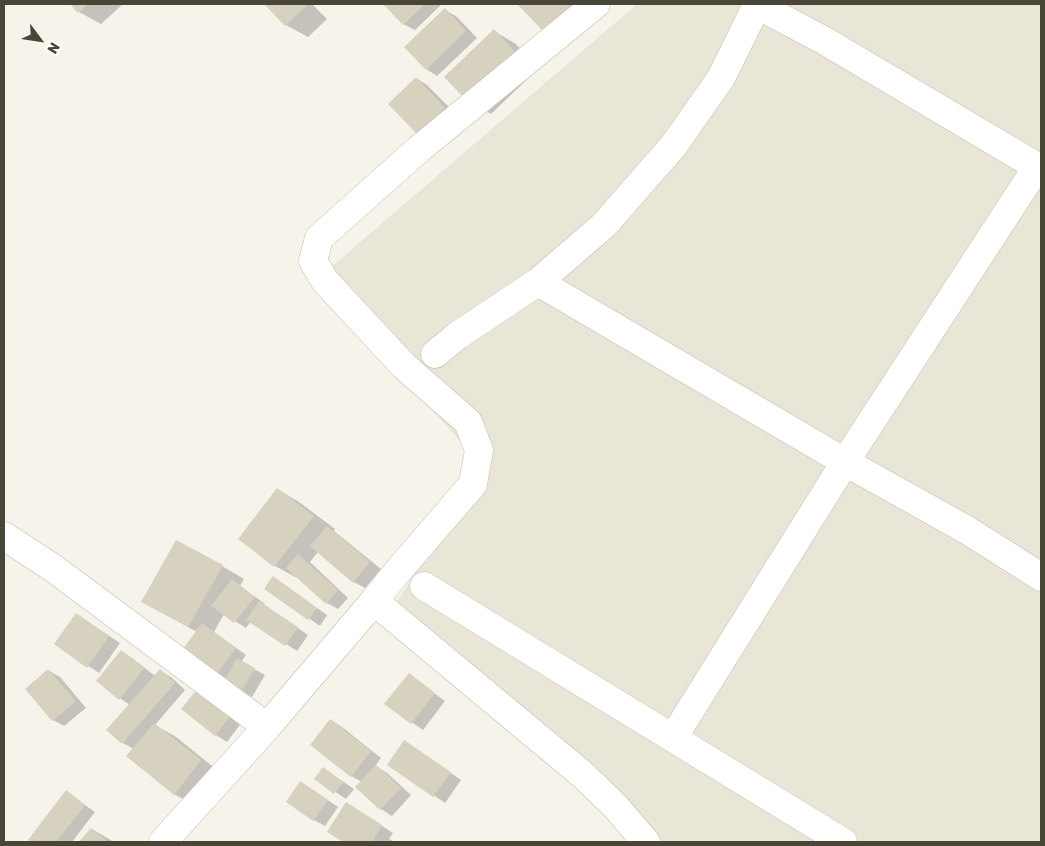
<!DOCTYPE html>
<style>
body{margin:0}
#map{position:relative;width:1045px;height:846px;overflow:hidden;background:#f5f3ea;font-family:Rubik,sans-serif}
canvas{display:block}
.frame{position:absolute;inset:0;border:5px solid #494537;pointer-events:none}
.north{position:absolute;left:15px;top:15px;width:50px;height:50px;-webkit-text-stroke:4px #fff;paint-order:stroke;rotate:121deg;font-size:14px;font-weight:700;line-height:20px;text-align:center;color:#494537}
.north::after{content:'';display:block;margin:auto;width:18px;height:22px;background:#494537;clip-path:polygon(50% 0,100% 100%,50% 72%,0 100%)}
</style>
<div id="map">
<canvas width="1045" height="846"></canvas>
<div class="frame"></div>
<div class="north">N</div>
</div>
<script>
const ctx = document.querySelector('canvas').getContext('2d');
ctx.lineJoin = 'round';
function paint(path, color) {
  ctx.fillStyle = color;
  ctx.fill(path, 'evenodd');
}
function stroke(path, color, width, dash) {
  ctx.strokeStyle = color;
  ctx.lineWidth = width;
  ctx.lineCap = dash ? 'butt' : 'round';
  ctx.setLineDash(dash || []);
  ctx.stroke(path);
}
const residential = new Path2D(`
 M637,4H1041V842H637L388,617L482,465L315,281Z`);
const shadow = new Path2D(`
 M72,4H123L101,24L79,12Z
 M266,4H312L327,19L308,37L286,25Z
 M385,4H442L415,30L403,24Z
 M518,4H577L594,22L568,46L546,33Z
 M445,10L456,16L477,38L437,76L426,69Z
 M494,31L516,44L539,68L491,114L469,101Z
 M416,78L427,85L456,114L429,140Z
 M277,489L299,502L335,529L334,531L381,569L365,588L354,582L318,552L310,562L348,598L338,609L327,603L298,577L297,578L275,566L240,539Z
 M222,566L244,579L240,586L265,604L264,605L308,635L297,651L251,621L246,628L224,614L214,632L246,655L241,662L265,675L252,697L226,681L227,679L217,673L197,632L165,614Z
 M274,578L327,615L320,626L266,588Z
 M76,614L120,643L99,673L55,644Z
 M121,651L132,658L155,676L160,671L171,677L185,690L155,725L176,737L222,774L196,806L174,794L134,749L123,743L130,705L120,698Z
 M49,671L60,677L86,708L64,726L53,720Z
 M409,675L445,701L423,730L386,704Z
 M198,689L242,722L227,742L216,735Z
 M331,720L342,727L381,758L375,766L387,773L411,795L392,816L381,809L362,782L351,776Z
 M404,741L461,780L445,803L388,764Z
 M323,768L354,789L346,799L316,779Z
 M311,789L338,807L325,826L314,820Z
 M66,792L95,812L72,842H33L30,840Z
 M357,810L393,833L389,839L395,842H345L329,832Z
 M92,829L114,842H81Z`);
const building = new Path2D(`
 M70,4H88L78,13Z
 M264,4H304L306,6L285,26Z
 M383,4H425L403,25Z
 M517,4H569L573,8L546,34Z
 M445,8L466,31L426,70L404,47Z
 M494,29L518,55L468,102L444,77Z
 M416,77L445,108L417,134L388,104Z
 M277,488L314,516L274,567L238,539Z
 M327,526L370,562L353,583L310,546Z
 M176,540L223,565L188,627L141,602Z
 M298,554L338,590L326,604L286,568Z
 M273,576L317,608L308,620L264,589Z
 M232,579L255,597L234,623L211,606Z
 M259,601L298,627L285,646L246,620Z
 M76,613L109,636L87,668L54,644Z
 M202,623L236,648L217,674L183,649Z
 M121,650L144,668L119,700L96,681Z
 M237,658L255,668L241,692L224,682Z
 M48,669L76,701L52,721L25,689Z
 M160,669L175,683L122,744L106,730Z
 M409,673L435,693L411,724L384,704Z
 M198,688L231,715L215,736L181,709Z
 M330,719L371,751L351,777L310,745Z
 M154,723L201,760L174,795L126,756Z
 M404,740L451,772L433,797L387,765Z
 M376,765L401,788L380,810L355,787Z
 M323,767L343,782L334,794L314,779Z
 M300,781L328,800L313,821L286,802Z
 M66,790L85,805L56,842H31L28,840Z
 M346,802L382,825L372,842H343L327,832Z
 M91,828L108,842H79Z`);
const street = new Path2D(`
 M538,282L845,462L967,530L1041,577
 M435,354L457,336L538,282L604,225L674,145L721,78L757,5L825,41L1041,169
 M4,536L53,568L267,727
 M424,586L843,842
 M374,601L583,775L616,807L646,842
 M673,738L845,462L1037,167
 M163,842L267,727L374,601L398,571L473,484L479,450L468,422L404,366L325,281L313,261L319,238L419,149L596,4`);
paint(residential, '#e9e6d8');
paint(shadow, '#0003');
paint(building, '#d7d1bf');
stroke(street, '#c1bdac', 29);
stroke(street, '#fff', 28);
</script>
